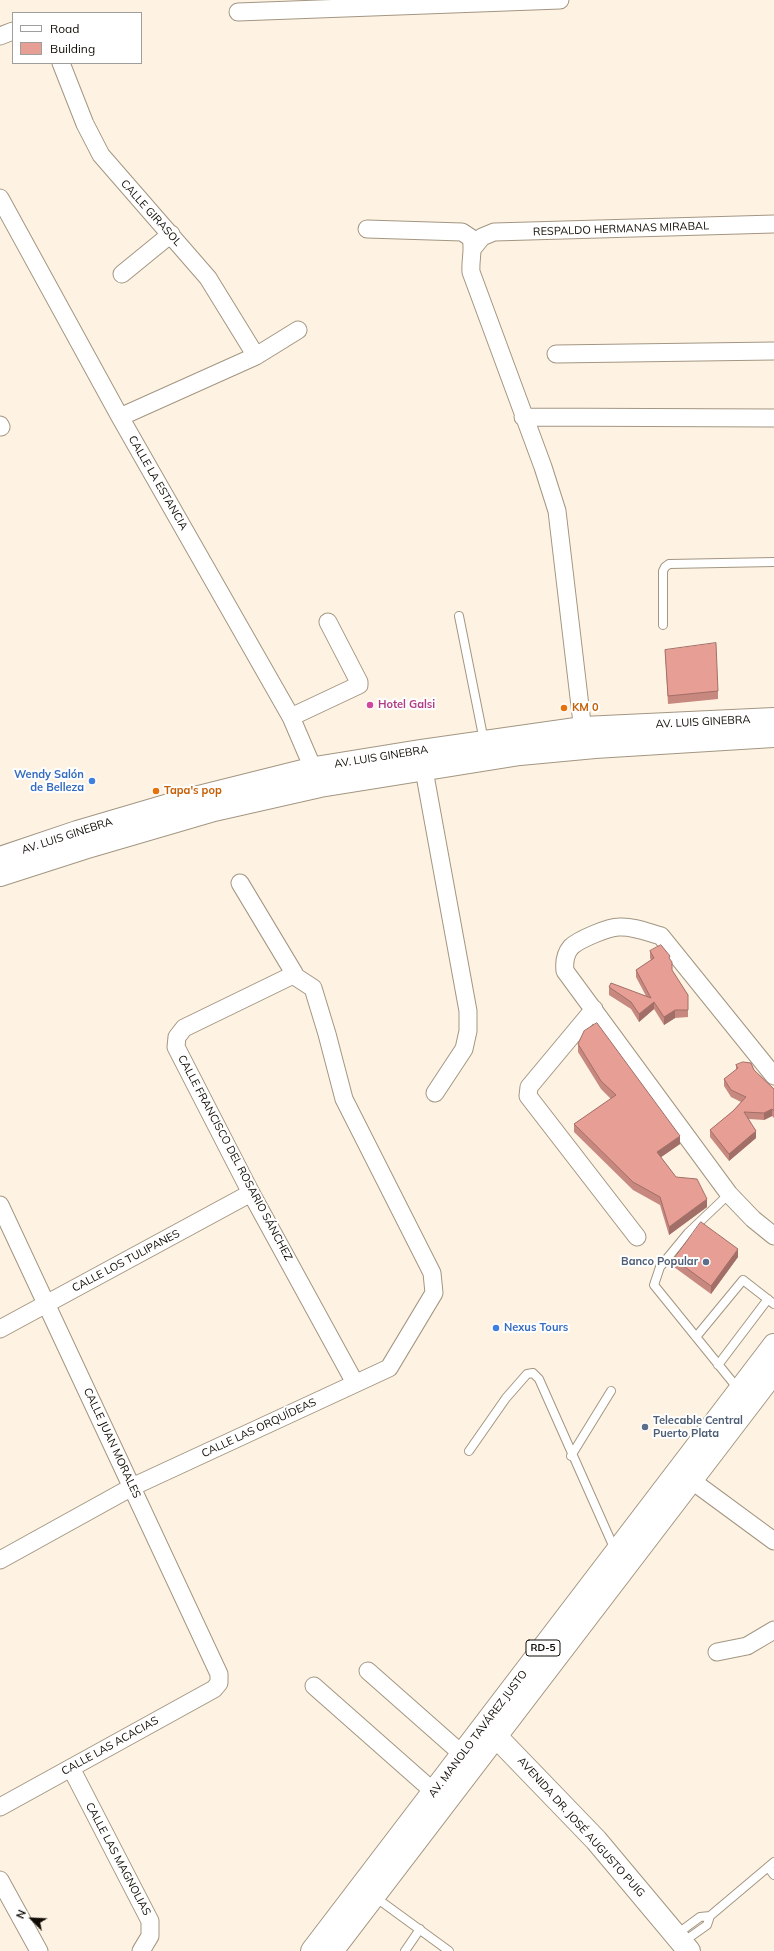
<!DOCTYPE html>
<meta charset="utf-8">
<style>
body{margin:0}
#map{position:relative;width:774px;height:1951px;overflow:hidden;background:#fef3e2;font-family:Mulish,sans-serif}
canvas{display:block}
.legend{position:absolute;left:12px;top:12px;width:130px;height:52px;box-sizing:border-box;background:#fff;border:1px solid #9f9e9b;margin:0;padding:5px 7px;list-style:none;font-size:12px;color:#100c05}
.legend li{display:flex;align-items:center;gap:8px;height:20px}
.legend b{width:20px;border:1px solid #9f9e9b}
.north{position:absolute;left:12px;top:1899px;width:40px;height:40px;-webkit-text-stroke:3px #fff;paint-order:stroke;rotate:294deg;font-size:11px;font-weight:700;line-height:16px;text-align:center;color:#100c05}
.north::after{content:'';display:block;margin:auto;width:14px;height:18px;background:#100c05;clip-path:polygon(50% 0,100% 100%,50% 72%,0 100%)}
</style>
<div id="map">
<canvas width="774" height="1951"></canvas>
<ul class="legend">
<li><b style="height:5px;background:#fff"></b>Road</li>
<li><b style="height:11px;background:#e79e94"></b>Building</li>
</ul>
<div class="north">N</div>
</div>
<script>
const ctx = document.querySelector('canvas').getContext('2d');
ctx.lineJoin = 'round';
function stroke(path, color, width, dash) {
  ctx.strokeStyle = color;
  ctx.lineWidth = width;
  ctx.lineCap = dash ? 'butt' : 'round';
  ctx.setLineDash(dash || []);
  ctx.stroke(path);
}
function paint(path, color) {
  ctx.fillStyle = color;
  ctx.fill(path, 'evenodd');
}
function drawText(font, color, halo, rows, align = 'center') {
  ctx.font = font + ' Mulish,sans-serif';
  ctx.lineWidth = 4;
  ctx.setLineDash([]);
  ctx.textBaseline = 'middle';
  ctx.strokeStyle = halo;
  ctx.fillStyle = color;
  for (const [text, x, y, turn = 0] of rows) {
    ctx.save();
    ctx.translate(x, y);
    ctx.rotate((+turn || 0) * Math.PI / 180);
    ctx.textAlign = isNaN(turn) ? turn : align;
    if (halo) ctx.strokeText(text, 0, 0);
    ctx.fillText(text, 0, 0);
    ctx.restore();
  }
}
const lane = new Path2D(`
 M459,616L484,741
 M663,625V571L665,567L669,564L774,562
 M729,1194L688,1233L660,1267L654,1285L739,1390
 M696,1337L743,1280L774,1304
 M718,1365L768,1299
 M469,1451L506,1398L527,1374L533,1373L539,1379L615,1550
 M571,1456L611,1391
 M768,1867L774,1875
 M375,1897L449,1951
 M677,1934L700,1917L710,1916
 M683,1942L707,1925L710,1916L774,1862
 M405,1951L420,1929`);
const street = new Path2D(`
 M238,12L560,0
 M0,36L13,31
 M61,63L85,124L101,155L208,278L256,356
 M0,198L120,417L291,717L318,780
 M367,229L462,232L471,238C474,250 470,260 471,272L543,467L557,511L584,740
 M473,248L482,237L494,232L774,224
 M122,274L171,234
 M556,354L774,351
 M120,417L256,356L298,330
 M523,417L774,418
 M0,425L1,427
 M291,717L359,685V682L328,622
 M422,759L468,1011V1031L464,1049L435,1093
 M240,883L294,973L293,975L184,1028L177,1037L176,1047L251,1193L355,1383
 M594,1009L529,1087L528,1096L637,1237
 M774,1076L661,936C647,932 633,926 619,927C608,927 578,940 571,947C565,954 564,962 565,971L729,1194L753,1219L774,1236
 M0,1205L219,1674V1683L214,1689L0,1807
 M0,1329L251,1193
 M691,1480L774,1541
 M0,1560L132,1487L389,1368L434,1293L432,1273L344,1099L327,1034L313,988L293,975
 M717,1652L747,1646L774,1630
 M368,1671L462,1754
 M314,1686L434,1792
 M71,1768L150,1921V1936L141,1951
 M0,1880L39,1951`);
const secondary = new Path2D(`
 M0,858L77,832L179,802L315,768L420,751L583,728L774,719
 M0,875L84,848L214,810L320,786L520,754L595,747L774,736
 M485,1725L596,1840L689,1951`);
const primary = new Path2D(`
 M312,1951L774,1345
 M332,1951L774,1372`);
const wall = new Path2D(`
 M665,650L718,691V699L668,704Z
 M650,951L670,960L672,971L688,995V1017L675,1018L664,1025L654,1009L639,1022L631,1009L609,995V987L646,996L636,977V970L651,960L650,958Z
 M578,1044L680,1144L661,1157L676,1177L707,1207L669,1235L660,1205L633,1190L574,1132V1124L611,1099L601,1089L578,1052Z
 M736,1065L754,1070L774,1089V1118L772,1116L764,1120L749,1119L756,1138L729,1161L710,1137V1130L733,1111L741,1102L731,1097L724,1086V1079L736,1070Z
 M738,1257L711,1294L674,1267V1259Z`);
const shadedWall = new Path2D(`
 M654,1002V1009L639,1022V1014Z
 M675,1010V1018L664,1025V1017Z
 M772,1109V1116L764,1120V1113Z
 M756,1131V1138L729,1161V1154Z
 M680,1136V1144L657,1160V1152Z
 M707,1199V1207L669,1235V1227Z
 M738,1249V1257L711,1294V1286Z`);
const building = new Path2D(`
 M716,643L718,691L668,696L665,650Z
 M661,945L670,956L669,958L672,962V970L688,995V1010H675L664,1017L654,1002L639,1014L631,1002L609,987L611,983L651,998L636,970L654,958L650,951Z
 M597,1023L680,1136L657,1152L676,1177L697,1179L707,1199L669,1227L660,1197L633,1182L574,1124L616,1095L601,1081L578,1044L584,1031Z
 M743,1062L751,1063L754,1070L774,1089V1111L772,1109L764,1113L744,1112L756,1131L729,1154L710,1130L733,1111L746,1097L731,1090L724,1079L738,1068L736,1065Z
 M701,1222L738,1249L711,1286L674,1259Z`);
const markers = [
 [370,705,4,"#d1479c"],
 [564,708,4,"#e8710a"],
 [92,781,4,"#3f7fe0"],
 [156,791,4,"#e8710a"],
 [706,1262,4,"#5c6f8a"],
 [496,1328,4,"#3f7fe0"],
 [645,1427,4,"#5c6f8a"]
];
const shields = [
 [543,1648,34]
];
const shieldNames = [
 ["RD-5",543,1648]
];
const streetNames = [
 ["CALLE GIRASOL",151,213,48],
 ["RESPALDO HERMANAS MIRABAL",621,229,-2],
 ["CALLE LA ESTANCIA",158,483,60],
 ["AV. LUIS GINEBRA",703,722,-3],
 ["AV. LUIS GINEBRA",381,757,-9],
 ["AV. LUIS GINEBRA",67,836,-18],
 ["CALLE FRANCISCO DEL ROSARIO SÁNCHEZ",235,1158,62],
 ["CALLE LOS TULIPANES",126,1261,-28],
 ["CALLE LAS ORQUÍDEAS",259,1428,-25],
 ["CALLE JUAN MORALES",112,1443,65],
 ["AV. MANOLO TAVÁREZ JUSTO",478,1734,-53],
 ["CALLE LAS ACACIAS",110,1746,-29],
 ["AVENIDA DR. JOSÉ AUGUSTO PUIG",581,1827,48],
 ["CALLE LAS MAGNOLIAS",118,1859,62]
];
const hotelNames = [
 ["Hotel Galsi",378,705]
];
const foodNames = [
 ["KM 0",572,708],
 ["Tapa's pop",164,791]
];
const shopNames = [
 ["Wendy Salón",84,775],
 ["de Belleza",84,788],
 ["Nexus Tours",504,1328,"left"]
];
const serviceNames = [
 ["Banco Popular",698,1262],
 ["Telecable Central",653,1421,"left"],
 ["Puerto Plata",653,1434,"left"]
];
stroke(lane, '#a39682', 10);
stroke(street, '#a39682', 19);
stroke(secondary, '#a39682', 24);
stroke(primary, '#a39682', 24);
stroke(lane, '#fff', 8);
stroke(street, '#fff', 17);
stroke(secondary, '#fff', 22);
stroke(primary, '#fff', 22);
paint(wall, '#c7887f');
paint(shadedWall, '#a26f68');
paint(building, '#e79e94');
stroke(building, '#a26f68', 1);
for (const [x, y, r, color] of markers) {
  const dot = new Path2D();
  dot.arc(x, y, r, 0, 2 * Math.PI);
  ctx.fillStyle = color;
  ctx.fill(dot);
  stroke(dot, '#fff', 1.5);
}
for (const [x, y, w] of shields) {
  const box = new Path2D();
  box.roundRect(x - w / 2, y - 8, w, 16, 3);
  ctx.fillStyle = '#fff';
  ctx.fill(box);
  stroke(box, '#100c05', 1);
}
drawText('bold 10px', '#100c05', null, shieldNames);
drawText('11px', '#100c05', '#fff', streetNames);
drawText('bold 11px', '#b23c85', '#fff', hotelNames, 'left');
drawText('bold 11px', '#c56008', '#fff', foodNames, 'left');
drawText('bold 11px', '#366cbe', '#fff', shopNames, 'right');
drawText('bold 11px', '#4e5e75', '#fff', serviceNames, 'right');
</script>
